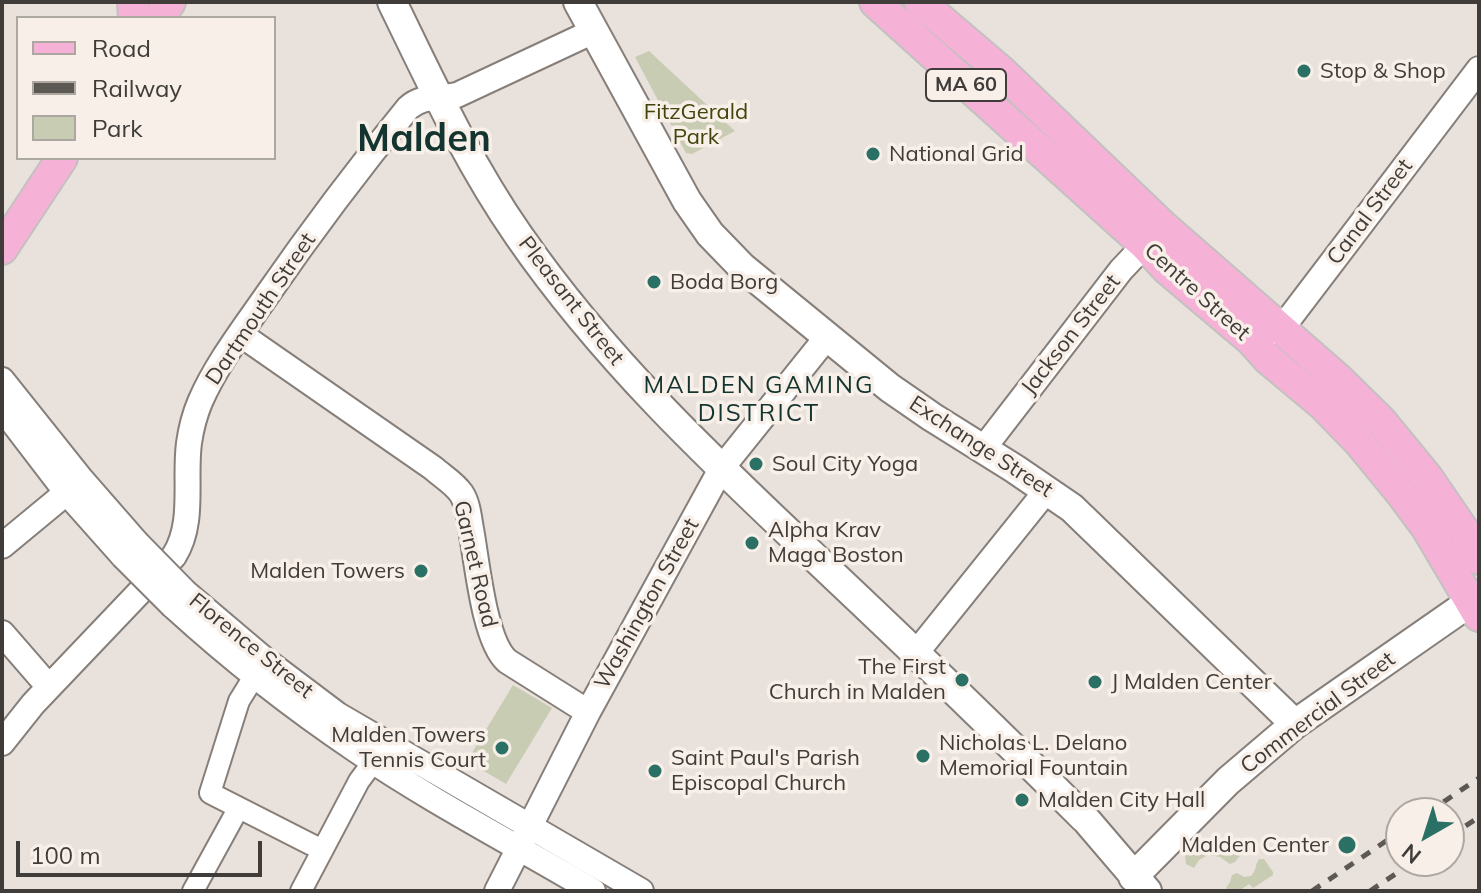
<!DOCTYPE html>
<style>
body{margin:0}
#map{position:relative;width:1481px;height:893px;overflow:hidden;background:#e9e1db;font-family:Mulish,sans-serif}
canvas{display:block}
.frame{position:absolute;inset:0;border:4px solid #3f3c39;pointer-events:none}
.legend{position:absolute;left:16px;top:16px;width:260px;height:144px;box-sizing:border-box;background:#f7efe8;border:2px solid #ada7a2;margin:0;padding:10px 14px;list-style:none;font-size:24px;color:#3f3c39}
.legend li{display:flex;align-items:center;gap:16px;height:40px}
.legend b{width:40px;border:2px solid #ada7a2}
.north{position:absolute;left:1385px;top:797px;width:80px;height:80px;box-sizing:border-box;background:#f7efe8;border:2px solid #ada7a2;border-radius:50%;rotate:219deg;font-size:22px;font-weight:700;line-height:32px;text-align:center;color:#3f3c39}
.north::after{content:'';display:block;margin:auto;width:28px;height:36px;background:#2a7064;clip-path:polygon(50% 0,100% 100%,50% 72%,0 100%)}
.scale{position:absolute;left:16px;top:841px;width:246px;height:36px;box-sizing:border-box;border:4px solid #3f3c39;border-top:0;padding-left:10px;font-size:24px;line-height:28px;white-space:nowrap;color:#3f3c39;-webkit-text-stroke:6px #f7efe8;paint-order:stroke}
</style>
<div id="map">
<canvas width="1481" height="893"></canvas>
<div class="frame"></div>
<ul class="legend">
<li><b style="height:10px;background:#f6b1d7"></b>Road</li>
<li><b style="height:10px;background:#5c5955"></b>Railway</li>
<li><b style="height:22px;background:#c8ccb3"></b>Park</li>
</ul>
<div class="north">N</div>
<div class="scale">100 m</div>
</div>
<script>
const ctx = document.querySelector('canvas').getContext('2d');
ctx.lineJoin = 'round';
function paint(path, color) {
  ctx.fillStyle = color;
  ctx.fill(path, 'evenodd');
}
function stroke(path, color, width, dash) {
  ctx.strokeStyle = color;
  ctx.lineWidth = width;
  ctx.lineCap = dash ? 'butt' : 'round';
  ctx.setLineDash(dash || []);
  ctx.stroke(path);
}
function drawText(font, color, halo, rows, align = 'center') {
  ctx.font = font + ' Mulish,sans-serif';
  ctx.lineWidth = 7;
  ctx.setLineDash([]);
  ctx.textBaseline = 'middle';
  ctx.strokeStyle = halo;
  ctx.fillStyle = color;
  for (const [text, x, y, turn = 0] of rows) {
    ctx.save();
    ctx.translate(x, y);
    ctx.rotate((+turn || 0) * Math.PI / 180);
    ctx.textAlign = isNaN(turn) ? turn : align;
    if (halo) ctx.strokeText(text, 0, 0);
    ctx.fillText(text, 0, 0);
    ctx.restore();
  }
}
const green = new Path2D(`
 M649,51L735,131L692,154L686,153L635,57Z
 M513,685L552,708L506,784L467,761Z
 M1207,843L1241,850L1243,852L1235,862L1230,864L1220,857L1208,855L1199,860L1194,868L1186,864L1185,855C1192,848 1197,845 1207,843Z
 M1259,859H1264L1273,872V875L1253,888L1249,884L1239,891H1228L1226,888L1230,882L1232,875L1237,873L1244,877L1251,876C1257,870 1255,864 1259,859Z`);
const minor = new Path2D(`
 M255,675L239,701L210,793L322,850
 M193,891L238,809
 M301,891L359,781L382,750`);
const tertiary = new Path2D(`
 M240,334L433,468C442,476 454,483 461,493C468,503 469,518 471,529C477,561 484,641 507,661L588,712
 M1267,334L1282,328L1479,69
 M2,380L81,479L136,542
 M2,408L67,493L123,556
 M983,449L1121,270L1156,233
 M2,546L77,484
 M186,593L265,660L338,715L641,891
 M173,606C230,658 292,707 356,750C432,802 514,844 593,891
 M2,633L49,687
 M916,653L1047,490
 M2,743L33,704L174,556C195,523 184,480 189,443C191,429 195,414 200,402C216,365 242,331 265,298C310,233 358,169 408,108C422,95 439,99 457,95L594,31
 M497,891L588,712L721,469L827,337`);
const secondary = new Path2D(`
 M392,2C431,82 468,163 519,236C606,362 717,465 827,569C914,651 1000,734 1084,818
 M578,2L687,201L710,234L742,267L890,388L932,417L1015,469L1072,508L1295,724
 M1088,822L1147,891
 M1133,877L1228,781L1295,724L1479,596`);
const primary = new Path2D(`
 M133,2L134,18
 M875,2L1145,245L1167,269L1251,340L1268,359L1323,405L1359,442L1401,493L1427,528L1479,616
 M920,2L1002,72L1163,226L1336,377L1381,421L1427,477L1466,534L1479,559
 M159,18L170,2
 M2,249L62,158`);
const rail = new Path2D(`
 M1427,813L1479,778
 M1449,837L1479,817
 M1312,891L1401,831
 M1370,891L1415,861`);
const tertiaryBridge = new Path2D(`
 M136,542L186,593
 M123,556L173,606`);
const markers = [
 [1304,71,8,"#2a7064"],
 [873,154,8,"#2a7064"],
 [654,282,8,"#2a7064"],
 [756,464,8,"#2a7064"],
 [752,543,8,"#2a7064"],
 [421,571,8,"#2a7064"],
 [962,680,8,"#2a7064"],
 [1095,682,8,"#2a7064"],
 [502,748,8,"#2a7064"],
 [923,756,8,"#2a7064"],
 [655,771,8,"#2a7064"],
 [1022,800,8,"#2a7064"],
 [1347,845,10,"#2a7064"]
];
const shields = [
 [966,85,80]
];
const shieldNames = [
 ["MA 60",966,85]
];
const poiNames = [
 ["Stop & Shop",1320,71],
 ["National Grid",889,154],
 ["Boda Borg",670,282],
 ["Soul City Yoga",772,464],
 ["Alpha Krav",768,530],
 ["Maga Boston",768,555],
 ["Malden Towers",405,571,"right"],
 ["The First",946,667,"right"],
 ["Church in Malden",946,692,"right"],
 ["J Malden Center",1111,682],
 ["Malden Towers",486,735,"right"],
 ["Tennis Court",486,760,"right"],
 ["Nicholas L. Delano",939,743],
 ["Memorial Fountain",939,768],
 ["Saint Paul's Parish",671,758],
 ["Episcopal Church",671,783],
 ["Malden City Hall",1038,800],
 ["Malden Center",1329,845,"right"]
];
const parkNames = [
 ["FitzGerald",696,112],
 ["Park",696,137]
];
const streetNames = [
 ["Canal Street",1370,212,-53],
 ["Centre Street",1197,292,42],
 ["Pleasant Street",571,301,52],
 ["Dartmouth Street",261,309,-56],
 ["Jackson Street",1071,335,-52],
 ["Exchange Street",981,447,33],
 ["Garnet Road",475,564,77],
 ["Washington Street",647,604,-61],
 ["Florence Street",251,646,39],
 ["Commercial Street",1318,713,-37]
];
const neighbourhoodNames = [
 ["MALDEN GAMING",759,386],
 ["DISTRICT",759,414]
];
const townNames = [
 ["Malden",424,140]
];
paint(green, '#c8ccb3');
stroke(minor, '#867e79', 24);
stroke(tertiary, '#867e79', 28);
stroke(secondary, '#867e79', 32);
stroke(primary, '#c2c1c0', 34);
stroke(minor, '#fff', 20);
stroke(tertiary, '#fff', 24);
stroke(secondary, '#fff', 28);
stroke(primary, '#f6b1d7', 30);
stroke(rail, '#5c5955', 5, [10, 10]);
stroke(tertiaryBridge, '#867e79', 28, []);
stroke(tertiaryBridge, '#fff', 24);
for (const [x, y, r, color] of markers) {
  const dot = new Path2D();
  dot.arc(x, y, r, 0, 2 * Math.PI);
  ctx.fillStyle = color;
  ctx.fill(dot);
  stroke(dot, '#f7efe8', 3);
}
for (const [x, y, w] of shields) {
  const box = new Path2D();
  box.roundRect(x - w / 2, y - 16, w, 32, 6);
  ctx.fillStyle = '#f7efe8';
  ctx.fill(box);
  stroke(box, '#3f3c39', 2);
}
drawText('bold 20px', '#3f3c39', null, shieldNames);
drawText('22px', '#3f3c39', '#f7efe8', poiNames, 'left');
drawText('22px', '#40450b', '#f7efe8', parkNames);
drawText('22px', '#3f3c39', '#f7efe8', streetNames);
ctx.letterSpacing = '2px';
drawText('24px', '#14352f', '#f7efe8', neighbourhoodNames);
ctx.letterSpacing = '0px';
drawText('bold 38px', '#14352f', '#f7efe8', townNames);
</script>
